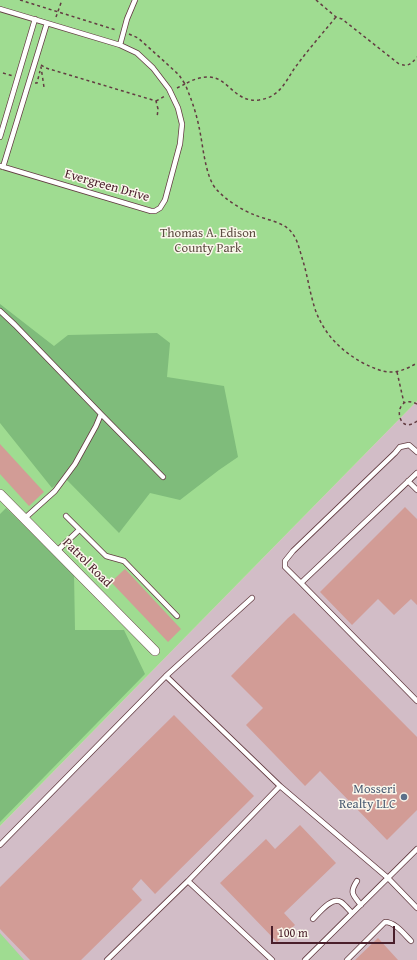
<!DOCTYPE html>
<style>
body{margin:0}
#map{position:relative;width:417px;height:960px;overflow:hidden;background:#f0e0c1;font-family:"Gentium Book Plus",serif}
canvas{display:block}
.scale{position:absolute;left:271px;top:926px;width:124px;height:18px;box-sizing:border-box;border:2px solid #4a1f2b;border-top:0;padding-left:5px;font-size:12px;line-height:14px;white-space:nowrap;color:#4a1f2b;-webkit-text-stroke:3px #fbf7ec;paint-order:stroke}
</style>
<div id="map">
<canvas width="417" height="960"></canvas>
<div class="scale">100 m</div>
</div>
<script>
const ctx = document.querySelector('canvas').getContext('2d');
ctx.lineJoin = 'round';
function paint(path, color) {
  ctx.fillStyle = color;
  ctx.fill(path, 'evenodd');
}
function stroke(path, color, width, dash) {
  ctx.strokeStyle = color;
  ctx.lineWidth = width;
  ctx.lineCap = dash ? 'butt' : 'round';
  ctx.setLineDash(dash || []);
  ctx.stroke(path);
}
function drawText(font, color, halo, rows, align = 'center') {
  ctx.font = font + ' "Gentium Book Plus",serif';
  ctx.lineWidth = 3;
  ctx.setLineDash([]);
  ctx.textBaseline = 'middle';
  ctx.strokeStyle = halo;
  ctx.fillStyle = color;
  for (const [text, x, y, turn = 0] of rows) {
    ctx.save();
    ctx.translate(x, y);
    ctx.rotate((+turn || 0) * Math.PI / 180);
    ctx.textAlign = isNaN(turn) ? turn : align;
    if (halo) ctx.strokeText(text, 0, 0);
    ctx.fillText(text, 0, 0);
    ctx.restore();
  }
}
const industrial = new Path2D(`
 M417,401V960H0V826Z`);
const green = new Path2D(`
 M0,0H417V401L0,826Z
 M0,933L24,960H0Z`);
const forest = new Path2D(`
 M0,304L54,346L68,335L157,333L170,343L167,377L224,386L238,457L219,470L180,500L150,493L119,533L64,477L52,488L0,423Z
 M6,508L74,573L75,630H124L145,674L0,822V514Z`);
const building = new Path2D(`
 M0,444L44,492L29,506L0,474Z
 M405,507L417,519V605L411,599L394,615L378,599L352,625L320,592Z
 M125,569L181,629L168,642L111,582Z
 M294,613L417,737V810L387,840L320,771L305,786L246,725L263,708L231,676L288,618Z
 M174,715L254,796L155,894L141,879L132,889L142,900L81,960H30L0,929V887Z
 M300,825L336,863L284,913L295,925L277,942L220,883L266,839L275,849Z
 M378,938L398,960H355Z`);
const path = new Path2D(`
 M20,0L116,30
 M316,0L336,17L342,19L399,64C409,67 411,64 417,57
 M56,17L62,0
 M129,34L138,38L166,63L179,75L185,84C192,80 200,77 208,77C229,77 234,103 259,100C264,99 269,98 273,95C283,89 288,78 294,69C307,51 322,34 336,17
 M41,65L46,68L156,101L158,109L157,118
 M41,68V67L44,87
 M3,73L13,76
 M35,83H37L40,71
 M177,88L185,84C191,98 196,112 199,127C203,144 205,178 217,190C225,199 243,211 255,215C266,220 285,222 292,233C298,240 300,252 303,261C307,274 309,288 313,302C320,330 339,350 363,363C385,374 395,376 417,363
 M156,101L165,96
 M397,372L404,403
 M417,404C392,391 395,438 417,421`);
const service = new Path2D(`
 M0,9L120,45L137,53L153,68L169,89L178,108L182,124L180,144L165,200L160,208L155,211H151L0,166
 M120,45L127,19L135,0
 M0,137L35,19
 M3,167L47,23
 M0,311L15,325L101,414L96,426L75,464L55,491L25,518
 M101,414L163,477
 M417,473L301,583L417,701
 M408,481L417,490
 M66,516L106,556L124,561L177,616
 M57,551L79,530
 M301,583L285,567V561L293,551L395,453L400,447L409,445L417,452
 M252,598L166,676L280,786
 M0,845L166,676
 M357,881C349,893 353,895 361,905
 M313,919C319,913 332,896 341,902C345,905 349,910 352,913
 M107,960L188,881
 M272,960L188,881L280,786L388,878L417,908
 M305,960L417,849
 M347,960L385,922C395,922 404,934 411,941`);
const minor = new Path2D(`
 M0,494L155,651`);
const markers = [
 [404,797,4,"#5c6f8a"]
];
const streetNames = [
 ["Evergreen Drive",107,186,16],
 ["Patrol Road",87,563,45]
];
const parkNames = [
 ["Thomas A. Edison",208,234],
 ["County Park",208,249]
];
const serviceNames = [
 ["Mosseri",396,790],
 ["Realty LLC",396,805]
];
paint(industrial, '#d2bdc7');
paint(green, '#9fdc91');
paint(forest, '#7fbc7b');
paint(building, '#d29c96');
stroke(service, '#633c42', 6);
stroke(minor, '#633c42', 10);
stroke(path, '#633c42', 1.5, [3, 3]);
stroke(service, '#fff', 4.5);
stroke(minor, '#fff', 9);
for (const [x, y, r, color] of markers) {
  const dot = new Path2D();
  dot.arc(x, y, r, 0, 2 * Math.PI);
  ctx.fillStyle = color;
  ctx.fill(dot);
  stroke(dot, '#fbf7ec', 1.5);
}
drawText('13px', '#4a1f2b', '#fbf7ec', streetNames);
drawText('13px', '#5f4e44', '#fbf7ec', parkNames);
drawText('13px', '#4e5e75', '#fbf7ec', serviceNames, 'right');
</script>
